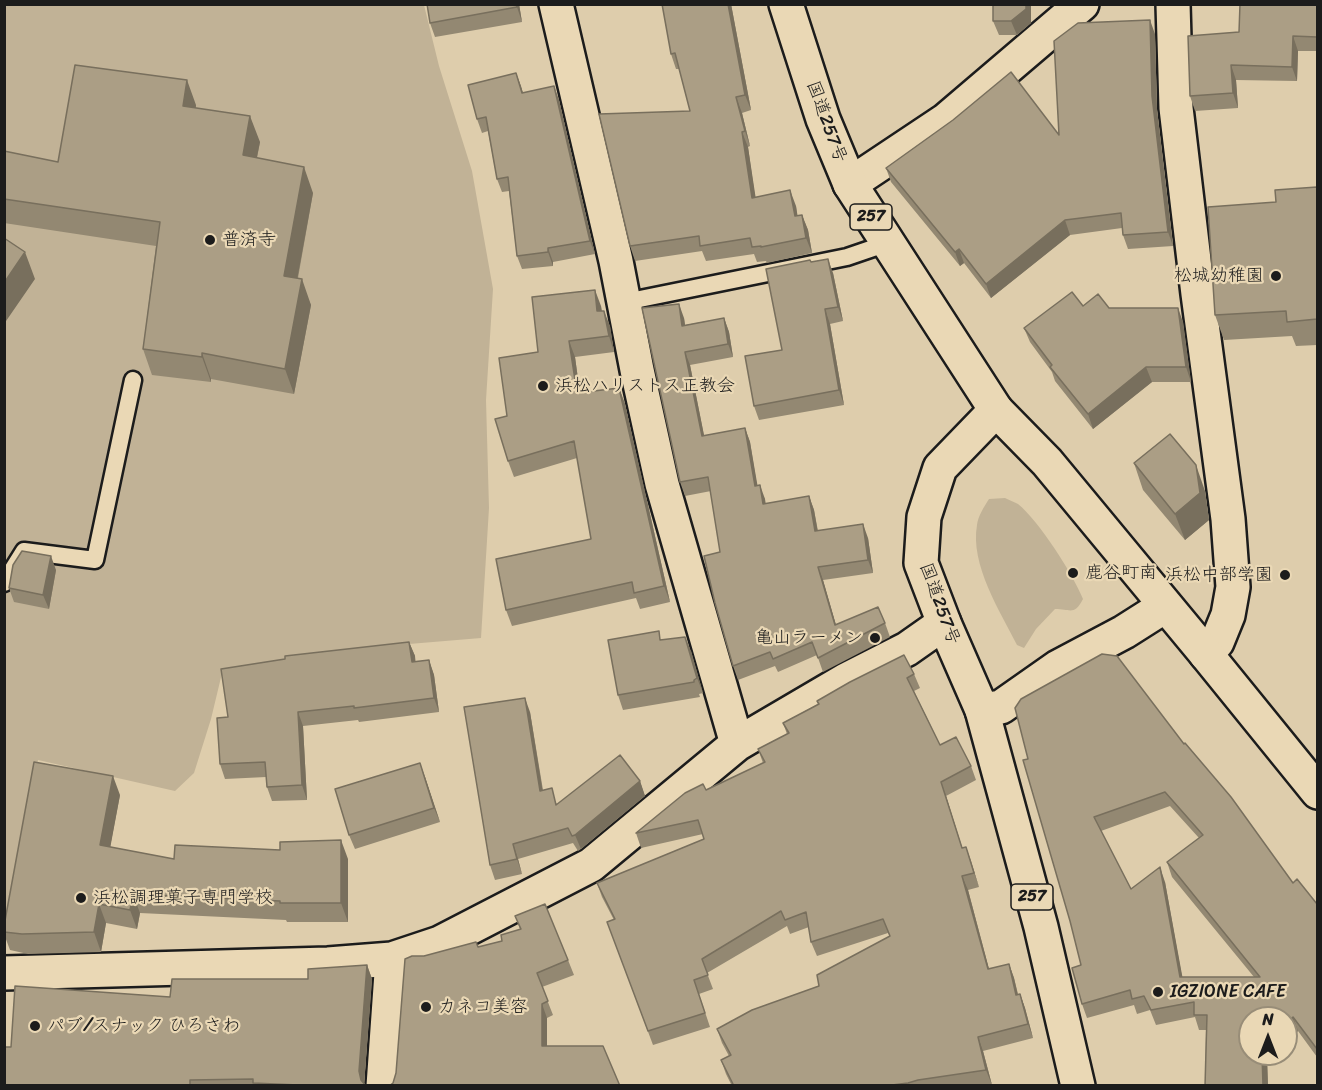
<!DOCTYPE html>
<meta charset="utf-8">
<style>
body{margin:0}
#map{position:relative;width:1322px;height:1090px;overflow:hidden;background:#decdac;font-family:Sriracha,sans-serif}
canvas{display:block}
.frame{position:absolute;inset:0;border:6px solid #1c1c1c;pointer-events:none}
.north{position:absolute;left:1238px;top:1006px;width:60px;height:60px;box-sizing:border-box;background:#ead8b5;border:2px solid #988d78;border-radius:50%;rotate:0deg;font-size:16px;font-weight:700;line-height:24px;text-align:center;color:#1c1c1c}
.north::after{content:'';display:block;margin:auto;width:21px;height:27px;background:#1c1c1c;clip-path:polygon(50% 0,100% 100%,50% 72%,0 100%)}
</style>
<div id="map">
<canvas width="1322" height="1090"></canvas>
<div class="frame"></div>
<div class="north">N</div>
</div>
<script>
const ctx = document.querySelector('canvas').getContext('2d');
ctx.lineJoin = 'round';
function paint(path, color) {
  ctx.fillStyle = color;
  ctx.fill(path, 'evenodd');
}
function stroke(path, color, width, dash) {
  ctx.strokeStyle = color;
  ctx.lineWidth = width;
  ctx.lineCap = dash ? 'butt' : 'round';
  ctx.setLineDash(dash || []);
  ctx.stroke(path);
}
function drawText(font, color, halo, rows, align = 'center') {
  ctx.font = font + ' Sriracha,"Klee One",sans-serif';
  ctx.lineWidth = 4.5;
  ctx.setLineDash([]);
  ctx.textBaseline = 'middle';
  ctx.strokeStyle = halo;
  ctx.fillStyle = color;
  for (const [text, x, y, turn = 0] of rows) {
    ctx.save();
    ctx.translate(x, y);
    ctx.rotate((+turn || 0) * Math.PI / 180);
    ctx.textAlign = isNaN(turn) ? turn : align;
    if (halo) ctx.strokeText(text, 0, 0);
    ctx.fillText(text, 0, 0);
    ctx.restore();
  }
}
const green = new Path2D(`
 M5,5H424L439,66L472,171L493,289L486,400L489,508L481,638L409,644L223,669L211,719L194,773L175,791L38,760L5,945Z
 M1005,498C1009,500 1014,502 1018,504C1039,521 1073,574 1083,599C1074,616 1071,609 1055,609L1036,629L1024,648L1017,645C1000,611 970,565 977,525C978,516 984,507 989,499Z`);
const service = new Path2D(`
 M625,302L847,257L888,243
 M4,583L24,551L95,560L133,380`);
const minor = new Path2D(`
 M556,4L616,261L637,370L662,484L737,744
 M1173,4L1176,108L1198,294L1228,519L1233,587L1228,615L1217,642L1206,654
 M850,184L946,120L1082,4
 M982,710L1001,707L1058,667L1124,632L1165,606
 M4,973L328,964L392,959L440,943L591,865L737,744L846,680L907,649L944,623
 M383,1086L392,959`);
const tertiary = new Path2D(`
 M996,410L1047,462L1206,654L1318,792`);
const trunk = new Path2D(`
 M786,4L823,119L850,184L996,410L940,468L924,517L921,563L944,623L982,710L1041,927L1078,1086`);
const wall = new Path2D(`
 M427,4H519L522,22L435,37L430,23Z
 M662,4H731L751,110L742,113L750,146L748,147L755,197L796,206L797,215H802L808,230L812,253L767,263L766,261L757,262L754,254L706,261L702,251L635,261L630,246L690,111L679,69H676L671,54Z
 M993,4H1031V23L1017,35H999L993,21Z
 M1317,4V51H1298L1297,81L1236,80L1238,108L1195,111L1190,96L1239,32Z
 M1155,34L1157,110L1173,246L1128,249L1123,235L1122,228L1070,235L991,298L964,263L960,266L891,182L886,168L1059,135Z
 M516,73L523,93L559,100L595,254L553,262V266L522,269L517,256L509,191L502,192L497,179L488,131L482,133L477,119Z
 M196,105V108L260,142L257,158L313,193L298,278L311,305L294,394L211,379V382L152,375L143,349L156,246L4,223V151L58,162Z
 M1317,187V345L1296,346L1292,336L1224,340L1215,315L1276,202Z
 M811,262L833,273L843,321L830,324L844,405L759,420L754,406L782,350Z
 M601,306L602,311L610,326L614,352L575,357L580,393L619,388L625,404L670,602L640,609L636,598L512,626L506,610L591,539L577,458L514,477L508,461L538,352Z
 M1083,306L1109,308L1183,322L1191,382H1152L1093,429L1055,381L1052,372L1030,342L1024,328Z
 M684,318L685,325L724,318L729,332L733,357L690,365L704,436L745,428L750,442L757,486L765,499V504L809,496L814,510L818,531L868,538L873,573L823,580L836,625L885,623L890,637L823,672L817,655L778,672L775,666L738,680L733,666L720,552L711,491L685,496L680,482Z
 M1134,463L1205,491L1209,520L1185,540L1143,490Z
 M56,570L49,609L14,602L9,588Z
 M662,640L691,651L703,693L699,694L700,697L623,710L618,695Z
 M409,642L415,656V662L429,660L434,675L439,712L359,722L358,720L303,726L307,800L272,801L267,787L266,777L225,779L220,764L228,717Z
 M914,674L920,688L914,691L940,745L971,766L976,780L946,796L962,848L966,847L979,887L968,890L989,969L1009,964L1014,978L1018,994H1020L1025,1008L1033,1038L983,1051L992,1085L986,1086H732L726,1074L721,1060L729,1056L722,1043L717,1029L819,986L890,936L888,933L817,956L811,942L809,927L790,934L787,926L707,973L713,989L699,994L710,1027L653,1045L607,922L614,920L602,897L597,883L704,839L703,834L641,848L636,833L706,790L763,763L758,749L787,734L783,723L818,704L817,701Z
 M530,712L543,790L557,804L640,781L645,796L581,849L578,851L573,843L518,859L522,874L495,880L490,865Z
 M1184,744L1293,883L1317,904V1057L1298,1031L1250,1054H1272L1267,1058L1268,1086H1205L1206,1030H1199L1195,1017L1156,1025L1150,1010L1137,1014L1134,1005L1087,1018L1082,1004L1081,965L1070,921L1023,760ZM1170,806L1199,838L1167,862L1172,877L1254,977H1182L1165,882L1131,889L1101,831Z
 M425,777L440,822L355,849L349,835Z
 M120,795L110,847L174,859H348V922H287L286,920L140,913L137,929L106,923L101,952L28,954L10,950L4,934V926Z
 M515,916L568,960L574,975L542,987L553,1015L547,1018V1046L393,1083L396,1073L424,956L478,947L502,941L520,929Z
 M367,965L372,979L364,1084L366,1086H4L11,1047L170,997L308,979Z`);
const shadedWall = new Path2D(`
 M516,4H519L522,22Z
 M728,4H731L751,110L745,95Z
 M1026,4H1031V23L1017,35L1011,21Z
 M1150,20L1155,34L1157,110L1173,246L1168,232L1152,96Z
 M1293,36L1298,51L1297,81L1292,67Z
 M1231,65L1236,80L1238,108L1233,93Z
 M516,73L521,86L527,107L522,93Z
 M187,80L196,105L193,131L183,106Z
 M554,86L559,100L595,254L590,241Z
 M736,97L742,113L750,146L745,131Z
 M250,116L260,142L252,181L243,155Z
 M742,132L748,147L758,213L752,198Z
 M304,167L313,193L293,302L284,276Z
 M790,190L796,206L800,231L795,216Z
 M802,215L808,230L812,253L806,238Z
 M1065,220L1070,235L991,298L986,284Z
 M548,248L553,262V266L548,252Z
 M959,249L964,263L960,266L955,252Z
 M25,252L35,279L4,324V283Z
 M828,259L833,273L843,321L838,307Z
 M302,279L311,305L294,394L285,369Z
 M595,290L601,306L603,327L597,311Z
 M679,304L684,318L687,339L682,326Z
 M1178,308L1183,322L1191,382L1186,367Z
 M825,309L830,324L844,405L839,390Z
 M604,311L610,326L614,352L609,336Z
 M724,318L729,332L733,357L728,344Z
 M569,341L575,357L582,409L577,393Z
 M685,352L690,365L707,450L702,436Z
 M202,353L211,379V382L202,357Z
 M1146,367L1152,382L1093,429L1088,414Z
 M619,388L625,404L670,602L664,586Z
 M745,428L750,442L760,500L755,486Z
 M1196,465L1205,491L1209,520L1185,540L1175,514Z
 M760,485L765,499L768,518L763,504Z
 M809,496L814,510L820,545L815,531Z
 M863,524L868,538L873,573L868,560Z
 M51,556L56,570L49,609L43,595Z
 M818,567L823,580L840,639L835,625Z
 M685,637L691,651L703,693L697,678Z
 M409,642L415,656L417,677L412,662Z
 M429,660L434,675L439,712L434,698Z
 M525,698L530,712L545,806L540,791Z
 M298,712L303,726L307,800L302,785Z
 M420,763L425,777L440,822L434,808Z
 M113,776L120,795L107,865L100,845Z
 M640,781L645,796L581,849L575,835Z
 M941,782L946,796L967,863L962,848Z
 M341,840L348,859V922L341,903Z
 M513,844L518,859L522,874L517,859Z
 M966,847L971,861L979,887L974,873Z
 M1160,867L1165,882L1185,991L1180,977Z
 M962,876L968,890L993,984L988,969Z
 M133,894L140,913L137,929L130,910Z
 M99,904L106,923L101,952L94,932Z
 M1009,964L1014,978L1021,1009L1016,995Z
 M367,965L372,979L364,1086H363L359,1071Z
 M1020,994L1025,1008L1033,1038L1028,1024Z
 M542,1004L547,1018V1060L542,1046Z
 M1293,1017L1298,1031L1286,1042V1023Z
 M978,1037L983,1051L992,1085L986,1070Z
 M1262,1054H1272L1267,1058L1268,1086H1263Z`);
const building = new Path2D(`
 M427,4H516L517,7L430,23Z
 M662,4H728L745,95L736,97L745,131L742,132L752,198L790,190L795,216L802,215L806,238L761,247V246L752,247L750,238L700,246L699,236L630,246L599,114L690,111L675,53L671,54Z
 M993,4H1026V9L1011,21H993Z
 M1240,4H1317V37L1293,36L1292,67L1231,65L1233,93L1190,96L1188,36L1239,32Z
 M1150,20L1152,96L1168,232L1123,235L1121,213L1065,220L986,284L959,249L955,252L886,168L953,120L1011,72L1059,135L1054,41L1078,23Z
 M75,65L187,80L183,106L250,116L243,155L304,167L284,276L302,279L285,369L202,353V357L143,349L160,222L4,199V151L58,162Z
 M516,73L522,93L554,86L590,241L548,248V252L517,256L508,177L497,179L486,117L477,119L468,85Z
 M1317,187V319L1287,322L1286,311L1215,315L1208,207L1276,202L1275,190Z
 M4,238L25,252L4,283Z
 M828,259L838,307L825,309L839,390L754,406L745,356L782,350L766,269L810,260L811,262Z
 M595,290L597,311H604L609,336L569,341L577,393L619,388L664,586L634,593L632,582L506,610L496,559L591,539L574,441L508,461L495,419L507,416L499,358L538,352L532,297Z
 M1072,292L1083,306L1098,294L1109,308H1178L1186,367H1146L1088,414L1050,367L1052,365L1024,328Z
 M679,304L682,326L724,318L728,344L685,352L702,436L745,428L755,486L760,485L763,504L809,496L815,531L863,524L868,560L818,567L835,625L878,607L885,623L818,658L812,642L773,659L770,652L733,666L715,603L704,556L720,552L708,477L680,482L642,308Z
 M1170,434L1196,465L1200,493L1175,514L1134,463Z
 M22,551L51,556L43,595L9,588L13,565Z
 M659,631L660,640L685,637L697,678L694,680V682L618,695L608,640Z
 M409,642L412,662L429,660L434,698L354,708V706L298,712L302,785L267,787L265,762L220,764L217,718L228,717L221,669L285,659V656Z
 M1102,654L1117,656L1184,744L1185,743L1231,797L1293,883L1297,879L1317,904V1049L1293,1017L1286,1023V1018H1250V1054H1262L1263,1086H1205L1207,1015H1194V1002L1151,1010L1144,996L1132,999L1130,990L1082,1004L1072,968L1081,965L1070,921L1023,760L1028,759L1015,708L1021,699ZM1165,792L1203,835L1167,862L1260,977H1180L1160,867L1131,889L1094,817Z
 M904,655L914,674L907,678L940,745L956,737L971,766L941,782L962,848L966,847L974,873L962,876L988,969L1009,964L1016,995L1020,994L1028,1024L978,1037L986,1070L918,1080L908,1083L884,1086H734L721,1060L731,1055L717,1029L752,1010L819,986L817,975L890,936L883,919L811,942L806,912L785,920L781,911L702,959L708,975L694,980L705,1013L648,1031L607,922L615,919L597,883L704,839L698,820L636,833L685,793L703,784L706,790L765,762L758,749L789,733L783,723L819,704L817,701L850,682Z
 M525,698L540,791L552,788L556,805L620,755L640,781L575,835L572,836L568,828L513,844L517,859L490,865L464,707Z
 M34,762L113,776L100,845L174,859L175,845L280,850V842L341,840V903H280V901L133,894L130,910L99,904L94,932L22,934L4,932V926Z
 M420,763L434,808L349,835L335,789Z
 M545,904L568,960L537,973L548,1001L542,1004V1046H603L620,1086H389L393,1083L396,1073L405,959L412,956H424L476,942L478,947L502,941L501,935L521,929L515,916Z
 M367,965L359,1071L361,1080L366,1086H321L253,1083V1079L190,1080V1086H4V1047H11L15,986L170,997L172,979H308V969Z`);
const markers = [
 [210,240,6,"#1c1c1c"],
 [1276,276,6,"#1c1c1c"],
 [543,386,6,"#1c1c1c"],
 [1073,573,6,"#1c1c1c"],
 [1285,575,6,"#1c1c1c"],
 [875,638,6,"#1c1c1c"],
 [81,898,6,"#1c1c1c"],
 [1158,992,6,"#1c1c1c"],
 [426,1007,6,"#1c1c1c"],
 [35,1026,6,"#1c1c1c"]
];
const shields = [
 [871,217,42],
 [1032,897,42]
];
const shieldNames = [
 ["257",871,217],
 ["257",1032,897]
];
const streetNames = [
 ["国道257号",826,122,70],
 ["国道257号",939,604,70]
];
const poiNames = [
 ["普済寺",222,240],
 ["松城幼稚園",1264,276,"right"],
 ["浜松ハリストス正教会",555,386],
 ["鹿谷町南",1085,573],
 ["浜松中部学園",1273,575,"right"],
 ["亀山ラーメン",863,638,"right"],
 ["浜松調理菓子専門学校",93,898],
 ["IGZIONE CAFE",1170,992],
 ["カネコ美容",438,1007],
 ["パブ/スナック ひろさわ",47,1026]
];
paint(green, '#c1b296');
stroke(service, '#1c1c1c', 21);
stroke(minor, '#1c1c1c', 38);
stroke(tertiary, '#1c1c1c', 38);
stroke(trunk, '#1c1c1c', 38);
stroke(service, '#ead8b5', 16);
stroke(minor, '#ead8b5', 33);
stroke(tertiary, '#ead8b5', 33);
stroke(trunk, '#ead8b5', 33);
paint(wall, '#938872');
paint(shadedWall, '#786f5d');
paint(building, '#ab9e85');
stroke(building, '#786f5d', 1.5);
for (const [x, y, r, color] of markers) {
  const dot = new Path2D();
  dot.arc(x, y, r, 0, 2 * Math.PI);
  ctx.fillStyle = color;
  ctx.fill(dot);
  stroke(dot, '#ead8b5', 2);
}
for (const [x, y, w] of shields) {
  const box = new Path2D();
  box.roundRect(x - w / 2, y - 13, w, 26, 4.5);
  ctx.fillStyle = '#ead8b5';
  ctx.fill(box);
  stroke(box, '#1c1c1c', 1.5);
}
drawText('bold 16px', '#1c1c1c', null, shieldNames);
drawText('18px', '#1c1c1c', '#ead8b5', streetNames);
drawText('18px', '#1c1c1c', '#ead8b5', poiNames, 'left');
</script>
